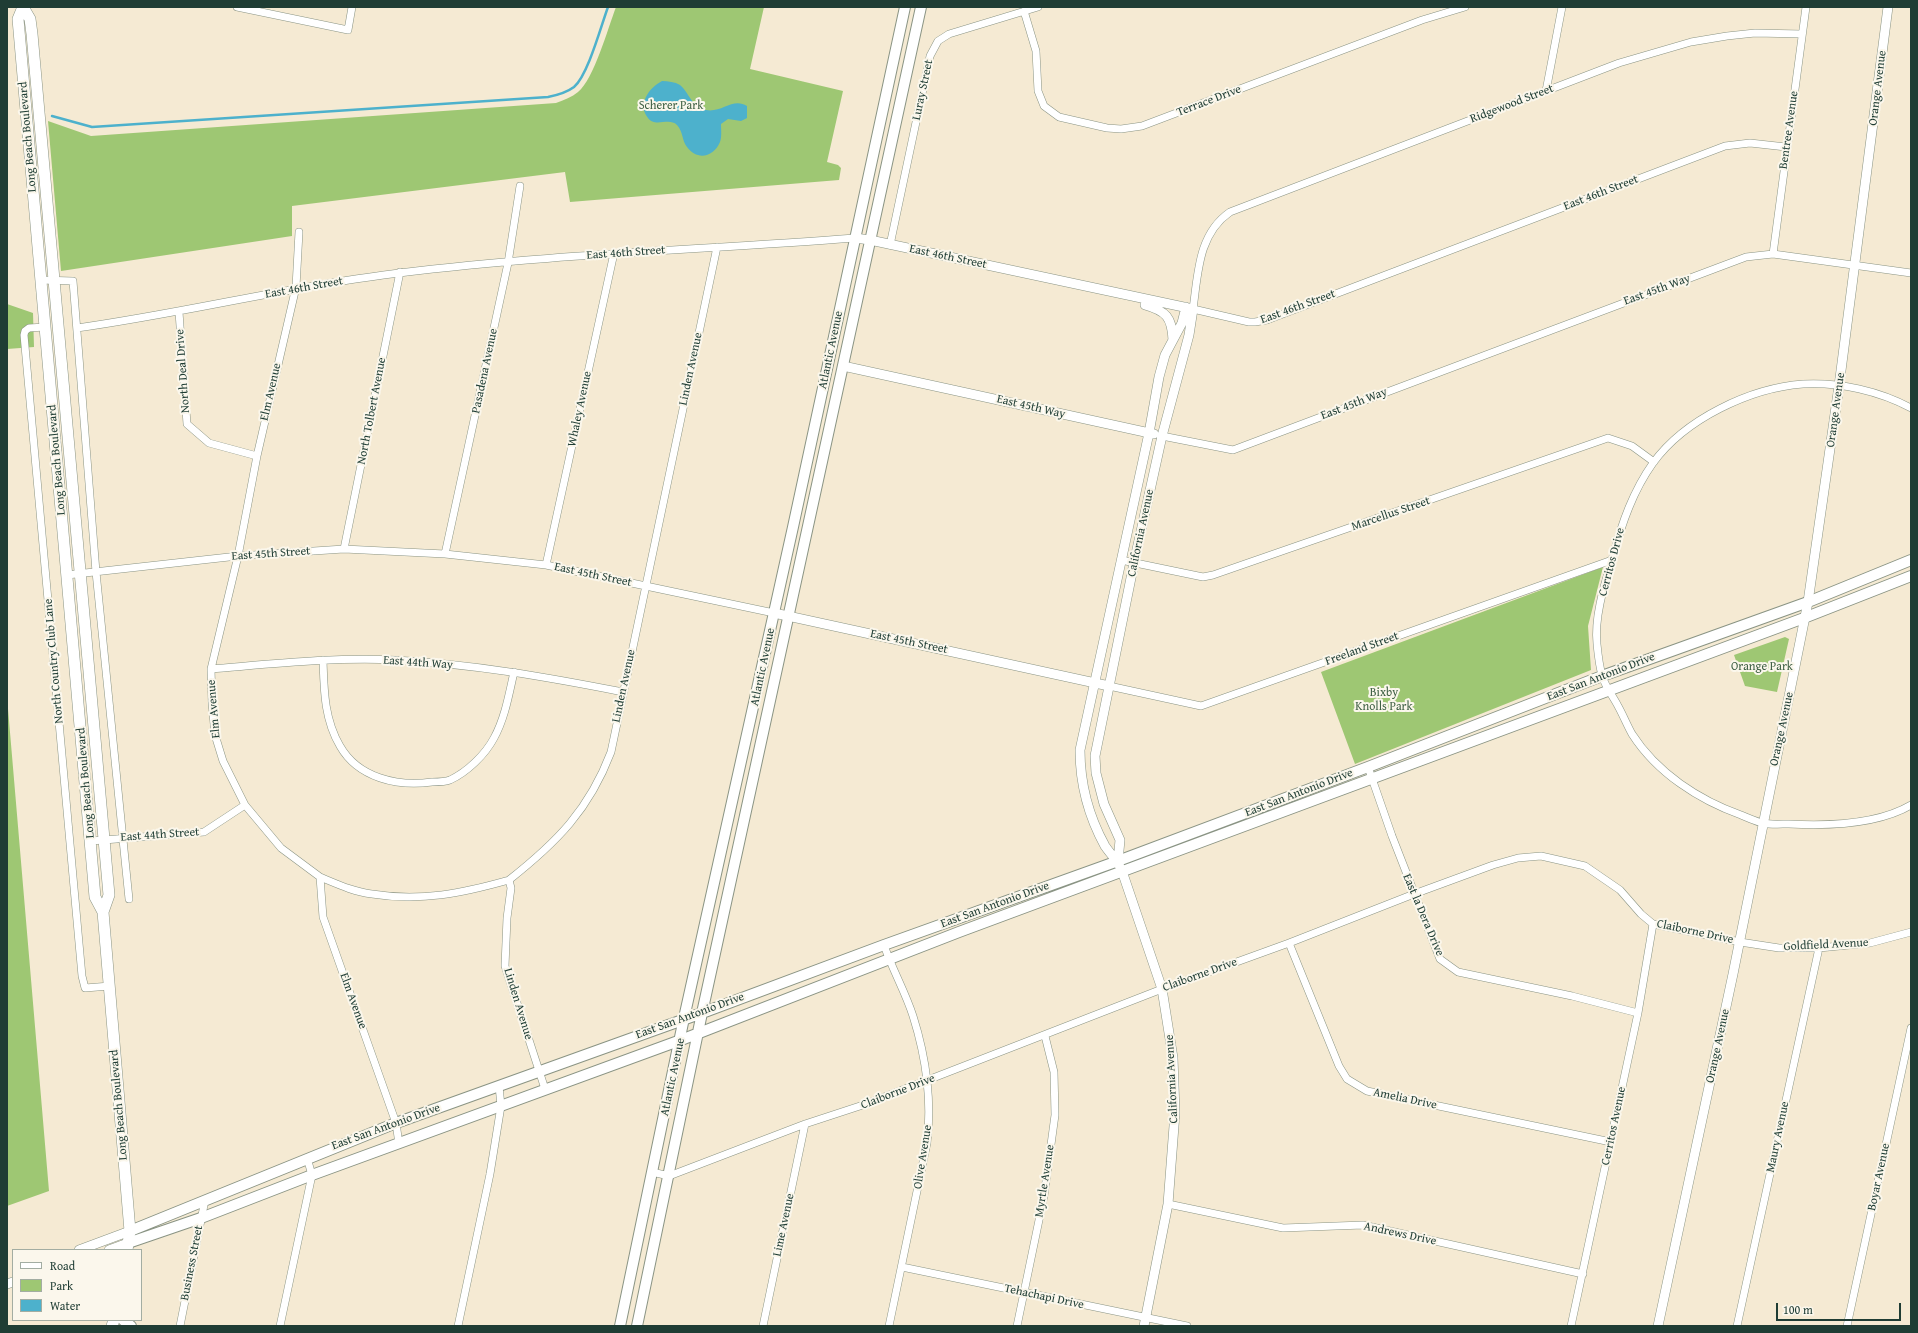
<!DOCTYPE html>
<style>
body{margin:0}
#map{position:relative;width:1918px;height:1333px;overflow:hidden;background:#f5ead3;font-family:"Gentium Book Plus",serif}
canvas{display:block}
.frame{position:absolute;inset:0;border:8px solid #1f3d34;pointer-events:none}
.legend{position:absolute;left:12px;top:1249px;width:130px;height:72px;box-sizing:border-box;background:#fbf7ec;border:1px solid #a3ada2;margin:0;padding:5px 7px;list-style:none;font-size:12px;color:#1f3d34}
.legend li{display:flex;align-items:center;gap:8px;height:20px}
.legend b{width:20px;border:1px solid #a3ada2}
.scale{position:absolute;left:1776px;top:1303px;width:125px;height:18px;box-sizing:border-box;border:2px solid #1f3d34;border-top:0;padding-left:5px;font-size:12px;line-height:14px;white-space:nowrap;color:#1f3d34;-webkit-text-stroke:3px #fbf7ec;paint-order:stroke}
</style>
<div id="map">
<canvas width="1918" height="1333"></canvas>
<div class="frame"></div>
<ul class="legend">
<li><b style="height:5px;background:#fff"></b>Road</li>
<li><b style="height:11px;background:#9ec773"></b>Park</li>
<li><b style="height:11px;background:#4db1cc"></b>Water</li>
</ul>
<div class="scale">100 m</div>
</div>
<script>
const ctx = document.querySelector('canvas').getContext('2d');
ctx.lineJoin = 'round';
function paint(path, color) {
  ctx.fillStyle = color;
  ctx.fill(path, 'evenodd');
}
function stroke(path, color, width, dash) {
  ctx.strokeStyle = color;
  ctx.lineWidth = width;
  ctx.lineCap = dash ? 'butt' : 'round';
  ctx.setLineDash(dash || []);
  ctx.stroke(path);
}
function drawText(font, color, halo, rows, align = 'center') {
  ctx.font = font + ' "Gentium Book Plus",serif';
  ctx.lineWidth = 4;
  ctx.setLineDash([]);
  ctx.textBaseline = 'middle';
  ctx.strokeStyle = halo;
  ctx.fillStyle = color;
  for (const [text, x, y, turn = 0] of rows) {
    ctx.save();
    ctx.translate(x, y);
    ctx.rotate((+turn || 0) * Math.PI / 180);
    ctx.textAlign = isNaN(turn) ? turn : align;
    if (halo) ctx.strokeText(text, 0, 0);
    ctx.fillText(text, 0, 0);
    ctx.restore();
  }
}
const green = new Path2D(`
 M616,7H764L750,69L843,91L827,162L838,165L841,168L839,180L570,202L565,172L292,206V236L61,271L48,121L91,136L556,103C564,100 572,97 578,92C594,79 608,28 616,7Z
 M7,304L33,313L34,347L7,349Z
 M1603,567L1588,626L1591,670L1355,764L1321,672Z
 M1785,637L1789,639L1777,692L1745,686L1734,655Z
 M7,697L49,1191L7,1206Z`);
const water = new Path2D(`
 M662,81C668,81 675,82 680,85C689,92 691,107 706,110C722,113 733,97 747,106V118L741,121L728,119L721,124C721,129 722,137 720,142C714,157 697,161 687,147C682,141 683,131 677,125C669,117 655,128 648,118C637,104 649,88 662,81Z`);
const stream = new Path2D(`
 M52,116L92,127L548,97C558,95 566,93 574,87C588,75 601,26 608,7`);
const minor = new Path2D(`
 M237,7L348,30L352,7
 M1024,11L1036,51L1038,91L1044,106L1059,117L1107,128L1121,129L1142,126L1422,20L1465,7
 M1546,91L1562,7
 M1786,147L1750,143L1725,146L1267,320L1255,322H1249L1193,309C1198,274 1198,234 1230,212L1619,63L1691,42L1727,36L1755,33L1802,34
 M299,232L296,287L257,456L238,556L211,669L212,703L215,735L223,761L245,805L281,848L320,877L323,917L396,1123L399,1144
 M890,245L930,56L938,41L949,34L1038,7
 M1773,254L1806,7
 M41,280L73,281L96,572L129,899
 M179,312L187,424L209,443L257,456
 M45,327L29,328L25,331L24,335L82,976L85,988L110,986
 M77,328C185,313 291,286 399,273C550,254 703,250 855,238
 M1911,408C1879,391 1840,382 1803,384C1750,388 1685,419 1653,463C1633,491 1622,523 1613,556C1605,583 1594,616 1597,644C1598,654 1599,665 1602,675C1604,685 1613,696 1618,706C1623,715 1627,725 1632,734C1657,773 1699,800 1741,815C1748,818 1755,821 1762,823C1771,825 1781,824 1789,824C1827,826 1877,825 1911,805
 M1162,436L1233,450L1746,257L1773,254L1911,273
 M344,549L400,272
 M445,554L508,263L520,186
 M1121,560L1203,577L1213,575L1608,438L1632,446L1654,462
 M546,565L614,253
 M67,575L238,556L344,549L445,554L546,565L774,613
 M323,660C324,689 324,719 340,746C358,778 398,787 432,782C438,782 445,782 450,780C467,772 485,755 494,738C505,718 509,694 514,672
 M211,669C272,664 334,657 395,660C472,664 547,677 623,692
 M1109,686L1201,706L1612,560
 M1368,767L1392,836L1440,959L1458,972L1572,996L1638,1013
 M91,841L204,832L245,805
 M320,877C337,884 354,892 372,894C421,902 463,893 509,880
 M1289,943L1339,1066L1347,1079L1367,1091L1611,1142
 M884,945C892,969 905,991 913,1016C926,1057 932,1100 927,1143L889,1326
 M545,1089L505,966L507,918L511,888L509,880C557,842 589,810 611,752L717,247
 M652,1172L669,1176L805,1124L866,1104L1162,989L1289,943L1414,894L1493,865L1518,858L1541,856L1585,866L1620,890L1641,914L1653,924L1740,942L1779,948H1819L1870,943L1911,932
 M1168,1204L1283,1228L1363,1225L1583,1274
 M902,1267L1187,1326
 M180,1326L205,1200
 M280,1326L312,1175L307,1158
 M458,1326L490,1174L501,1106L499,1086
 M763,1326L805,1124
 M1017,1326L1044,1196L1055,1115L1054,1072L1045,1036
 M1571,1326L1638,1013L1653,924
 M1737,1326L1819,948
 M1847,1326L1911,1028`);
const tertiary = new Path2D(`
 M855,238L870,240L1193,309L1189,335L1162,436L1134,563L1095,756L1096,773L1104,804L1120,840L1118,861
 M1145,305C1166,311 1172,317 1173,340
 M843,366L1154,434
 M774,613L1109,686
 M79,1250L130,1231
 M109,1250L128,1243
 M7,1284L13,1282
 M1144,1326L1168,1204L1175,1113L1173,1058L1162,989L1122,871C1118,861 1111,855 1105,846C1089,817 1080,783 1080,750L1149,433L1159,377L1165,355L1182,323L1186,307
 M1658,1326L1733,974L1808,602L1839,386L1888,7`);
const secondary = new Path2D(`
 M130,1231L396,1123L702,1013L884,945L1118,861L1368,767L1602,676L1808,602L1911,560
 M128,1243L201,1218L312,1175L681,1040L959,932L1804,618L1911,576
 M123,1320L131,1326
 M620,1326L684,1018L793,527L905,7
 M637,1326L702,1013L921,7`);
const primary = new Path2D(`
 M23,7L18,19L95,897L103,912L130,1231L127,1250
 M23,7L30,19L32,34L109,895L103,912
 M112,1326L114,1320`);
const streetNames = [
 ["Orange Avenue",1878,88,-83],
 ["Luray Street",923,90,-78],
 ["Terrace Drive",1209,101,-21],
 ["Ridgewood Street",1512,104,-21],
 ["Bentree Avenue",1789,130,-82],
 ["Long Beach Boulevard",28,137,-95],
 ["East 46th Street",1601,193,-21],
 ["East 46th Street",626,253,-4],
 ["East 46th Street",948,257,12],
 ["East 46th Street",304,288,-10],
 ["East 45th Way",1657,290,-20],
 ["East 46th Street",1298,307,-20],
 ["Atlantic Avenue",831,350,-78],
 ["Linden Avenue",691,369,-78],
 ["North Deal Drive",183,371,-94],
 ["Pasadena Avenue",485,371,-78],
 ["Elm Avenue",271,392,-77],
 ["East 45th Way",1354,404,-21],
 ["East 45th Way",1031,407,13],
 ["Whaley Avenue",580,409,-78],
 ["Orange Avenue",1836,410,-82],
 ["North Tolbert Avenue",372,411,-79],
 ["Long Beach Boulevard",57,460,-95],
 ["Marcellus Street",1391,514,-19],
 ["California Avenue",1141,533,-78],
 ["East 45th Street",271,554,-4],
 ["Cerritos Drive",1612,562,-75],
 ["East 45th Street",593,575,12],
 ["East 45th Street",909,642,12],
 ["Freeland Street",1362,649,-20],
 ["North Country Club Lane",54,661,-95],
 ["East 44th Way",418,663,4],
 ["Atlantic Avenue",763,667,-78],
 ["East San Antonio Drive",1601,677,-21],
 ["Linden Avenue",624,686,-78],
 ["Elm Avenue",214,709,-95],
 ["Orange Avenue",1782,729,-78],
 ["Long Beach Boulevard",86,783,-95],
 ["East San Antonio Drive",1299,793,-21],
 ["East 44th Street",160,835,-4],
 ["East San Antonio Drive",995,905,-20],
 ["East la Dera Drive",1423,915,67],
 ["Claiborne Drive",1695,932,12],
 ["Goldfield Avenue",1826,945,-3],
 ["Claiborne Drive",1200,975,-20],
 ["Elm Avenue",353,1001,70],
 ["Linden Avenue",518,1004,73],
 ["East San Antonio Drive",690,1016,-20],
 ["Orange Avenue",1718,1046,-78],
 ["Atlantic Avenue",673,1077,-78],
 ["California Avenue",1172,1079,-93],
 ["Claiborne Drive",898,1092,-21],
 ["Amelia Drive",1405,1099,12],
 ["Long Beach Boulevard",119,1105,-95],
 ["Cerritos Avenue",1614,1126,-78],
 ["East San Antonio Drive",386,1127,-20],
 ["Maury Avenue",1778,1137,-78],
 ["Olive Avenue",923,1157,-81],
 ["Boyar Avenue",1879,1177,-78],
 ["Myrtle Avenue",1045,1181,-81],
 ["Lime Avenue",784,1225,-78],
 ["Andrews Drive",1400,1234,12],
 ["Business Street",192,1263,-79],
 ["Tehachapi Drive",1044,1297,12]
];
const parkNames = [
 ["Scherer Park",671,106],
 ["Orange Park",1762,667],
 ["Bixby",1384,693],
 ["Knolls Park",1384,707]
];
paint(green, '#9ec773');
paint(water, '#4db1cc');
stroke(stream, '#4db1cc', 2.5);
stroke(minor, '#8a9484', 8);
stroke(tertiary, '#8a9484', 10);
stroke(secondary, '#8a9484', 12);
stroke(primary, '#8a9484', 12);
stroke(minor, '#fff', 7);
stroke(tertiary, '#fff', 9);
stroke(secondary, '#fff', 10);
stroke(primary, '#fff', 11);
drawText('12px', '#1f3d34', '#fbf7ec', streetNames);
drawText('12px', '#3f6044', '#fbf7ec', parkNames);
</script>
